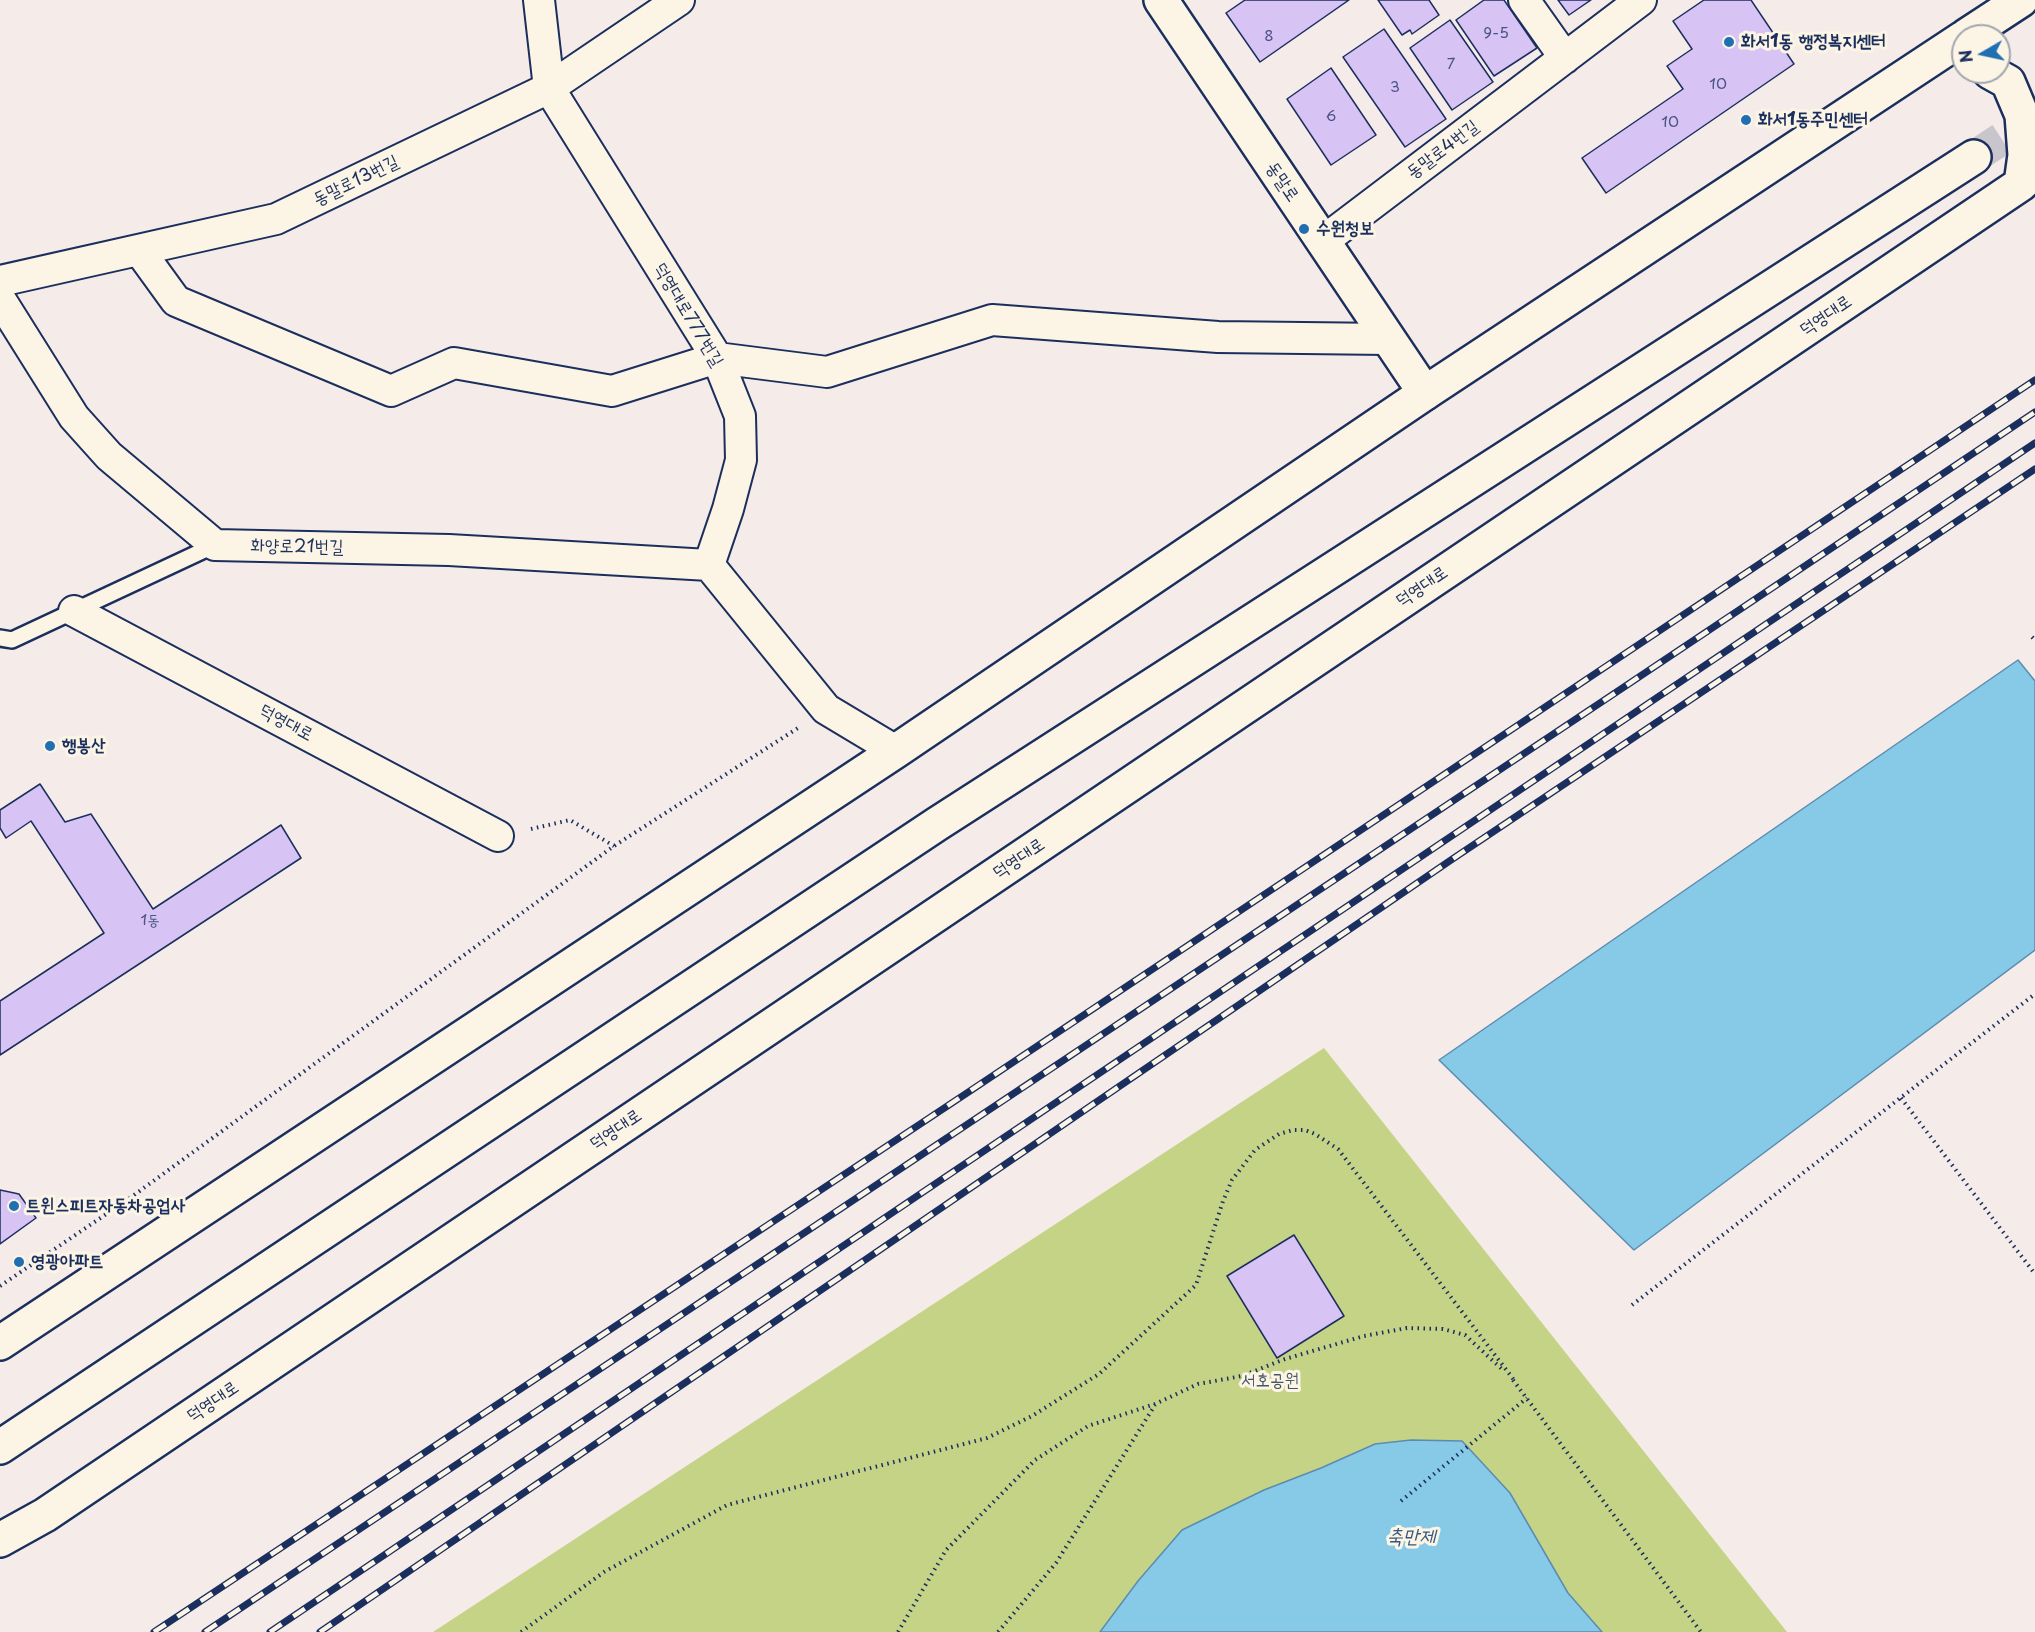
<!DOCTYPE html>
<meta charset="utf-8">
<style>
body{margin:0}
#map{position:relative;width:2035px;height:1632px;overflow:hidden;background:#f5ebe8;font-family:"Playpen Sans",sans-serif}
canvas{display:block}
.north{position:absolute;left:1951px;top:24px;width:60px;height:60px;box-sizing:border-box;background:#fcf5e5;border:2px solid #a2a6af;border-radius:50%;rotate:261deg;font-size:16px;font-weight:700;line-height:24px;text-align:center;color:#1b2f5e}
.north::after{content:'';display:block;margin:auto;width:21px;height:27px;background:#1f6fb2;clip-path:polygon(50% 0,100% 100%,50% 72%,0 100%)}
</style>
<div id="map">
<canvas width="2035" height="1632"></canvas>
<div class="north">N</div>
</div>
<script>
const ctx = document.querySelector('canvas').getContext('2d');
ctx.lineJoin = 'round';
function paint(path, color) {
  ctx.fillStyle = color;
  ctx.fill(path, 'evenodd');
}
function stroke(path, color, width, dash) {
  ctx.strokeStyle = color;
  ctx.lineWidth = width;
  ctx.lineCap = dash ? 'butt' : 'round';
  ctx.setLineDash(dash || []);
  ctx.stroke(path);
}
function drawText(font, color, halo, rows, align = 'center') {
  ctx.font = font + ' "Playpen Sans","Poor Story",sans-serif';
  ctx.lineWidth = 6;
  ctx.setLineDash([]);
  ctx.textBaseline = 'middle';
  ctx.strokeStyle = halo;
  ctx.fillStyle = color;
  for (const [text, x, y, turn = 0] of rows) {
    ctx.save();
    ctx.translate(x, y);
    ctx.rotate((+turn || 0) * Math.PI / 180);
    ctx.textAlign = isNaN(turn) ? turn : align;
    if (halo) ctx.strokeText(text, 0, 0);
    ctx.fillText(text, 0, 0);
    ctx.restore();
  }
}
const green = new Path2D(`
 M1324,1048L1787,1632H433Z`);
const water = new Path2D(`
 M2018,660L2035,681V950L1634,1250L1439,1060Z
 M1411,1440L1462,1441L1510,1493L1568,1593L1602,1632H1100L1138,1581L1182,1530L1264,1490L1321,1468L1375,1444Z`);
const building = new Path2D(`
 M1245,0H1349L1260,62L1226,13Z
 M1378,0H1429L1439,15L1412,34L1410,30L1402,35Z
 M1484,0H1504L1537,48L1494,76L1456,20Z
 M1558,0H1591L1569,15Z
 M1704,0H1751L1794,64L1606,193L1582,158L1683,89L1667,66L1692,49L1673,21Z
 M1450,20L1493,82L1452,110L1410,48Z
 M1384,29L1446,119L1405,147L1343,57Z
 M1331,68L1376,135L1331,165L1287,99Z
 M40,784L65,822L91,814L153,909L281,825L301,858L0,1055V1001L104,933L31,821L6,838L0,828V810Z
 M0,1190L19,1194L36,1218L0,1244Z
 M1294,1235L1344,1316L1277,1358L1227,1276Z`);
const secondaryTunnel = new Path2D(`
 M1974,157L2035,117`);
const path = new Path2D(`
 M2032,637L2035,640
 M531,829L570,820L614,846
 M1901,1098L2035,1274
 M0,1286L130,1198L614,846L798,728
 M1632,1305L2035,994
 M1513,1380L1701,1632
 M1401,1501L1527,1398
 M521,1632L604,1572L727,1505L987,1438L1032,1416L1099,1374L1196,1285L1223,1201L1232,1180L1255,1150L1279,1134L1293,1130H1305L1315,1134L1338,1149L1514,1380
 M898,1632L946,1550L1035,1460L1088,1426L1155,1404L1198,1384L1242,1376L1285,1359L1364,1336L1407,1328L1443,1329L1465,1335L1504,1371
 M998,1632L1056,1563L1155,1405`);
const service = new Path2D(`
 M0,638L12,640L215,545`);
const minor = new Path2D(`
 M539,0L549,88L717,358L740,416L741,460L728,509L709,565
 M1524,0L1565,58
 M1322,242L1641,0
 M139,250L176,301L391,391L454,363L612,391L717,358L827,372L992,320L1218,337L1388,339
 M0,281L276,219L549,88L679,0
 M0,299L74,417L109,456L215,545L449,550L709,565
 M709,565L826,709L896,751
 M74,611L498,836`);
const tertiary = new Path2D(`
 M1161,0L1425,393`);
const secondary = new Path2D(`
 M1966,36L2021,0
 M1990,72L2008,82L2022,115L2025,155L2021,184
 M0,1343L896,751L1425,393L1963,38
 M0,1447L937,824L1974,157
 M0,1540L45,1515L2021,184L2035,171`);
const rail = new Path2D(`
 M154,1632L970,1091L2035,380
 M205,1632L1624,687L2035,412
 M270,1632L2035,443
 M320,1632L1451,860L2035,469`);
const markers = [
 [1729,42,6,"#1f6fb2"],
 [1746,120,6,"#1f6fb2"],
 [1304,229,6,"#1f6fb2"],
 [50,746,6,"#1f6fb2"],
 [14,1206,6,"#1f6fb2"],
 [19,1262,6,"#1f6fb2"]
];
const numberNames = [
 ["9-5",1496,34],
 ["8",1269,37],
 ["7",1451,65],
 ["10",1718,85],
 ["3",1395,88],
 ["6",1331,117],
 ["10",1670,123],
 ["1동",150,921]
];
const poiNames = [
 ["화서1동 행정복지센터",1741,42],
 ["화서1동주민센터",1758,120],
 ["수원청보",1316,229],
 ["행봉산",62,746],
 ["트윈스피트자동차공업사",26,1206],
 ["영광아파트",31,1262]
];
const streetNames = [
 ["동말로4번길",1443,150,-37],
 ["동말로13번길",356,181,-26],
 ["동말로",1282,182,56],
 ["덕영대로777번길",688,315,59],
 ["덕영대로",1826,316,-34],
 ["화양로21번길",297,547,1],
 ["덕영대로",1422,587,-34],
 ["덕영대로",286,723,28],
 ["덕영대로",1019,859,-34],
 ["덕영대로",616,1130,-34],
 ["덕영대로",213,1402,-34]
];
const parkNames = [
 ["서호공원",1270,1381]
];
const waterNames = [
 ["축만제",1411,1537]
];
paint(green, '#c5d386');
paint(water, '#86cae7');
stroke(water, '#5b8cb0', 1.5);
paint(building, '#d7c3f4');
stroke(building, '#1b2f5e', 1.5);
stroke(secondaryTunnel, '#c9c5cc', 33, [33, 16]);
stroke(service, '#1b2f5e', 20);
stroke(minor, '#1b2f5e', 34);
stroke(tertiary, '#1b2f5e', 38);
stroke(secondary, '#1b2f5e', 38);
stroke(path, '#1b2f5e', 4, [1.5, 4.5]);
stroke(service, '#fcf5e5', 15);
stroke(minor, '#fcf5e5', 30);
stroke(tertiary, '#fcf5e5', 33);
stroke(secondary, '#fcf5e5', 33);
stroke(rail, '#1b2f5e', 7);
stroke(rail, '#fcf5e5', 4.5, [14]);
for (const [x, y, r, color] of markers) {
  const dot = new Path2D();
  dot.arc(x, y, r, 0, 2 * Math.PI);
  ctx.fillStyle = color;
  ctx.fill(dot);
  stroke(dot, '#fcf5e5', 2);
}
drawText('15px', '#4a5484', null, numberNames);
drawText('bold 18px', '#1b2f5e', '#fcf5e5', poiNames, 'left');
drawText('18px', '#1b2f5e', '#fcf5e5', streetNames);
drawText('18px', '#465868', '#fcf5e5', parkNames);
drawText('italic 20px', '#365680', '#fcf5e5', waterNames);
</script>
